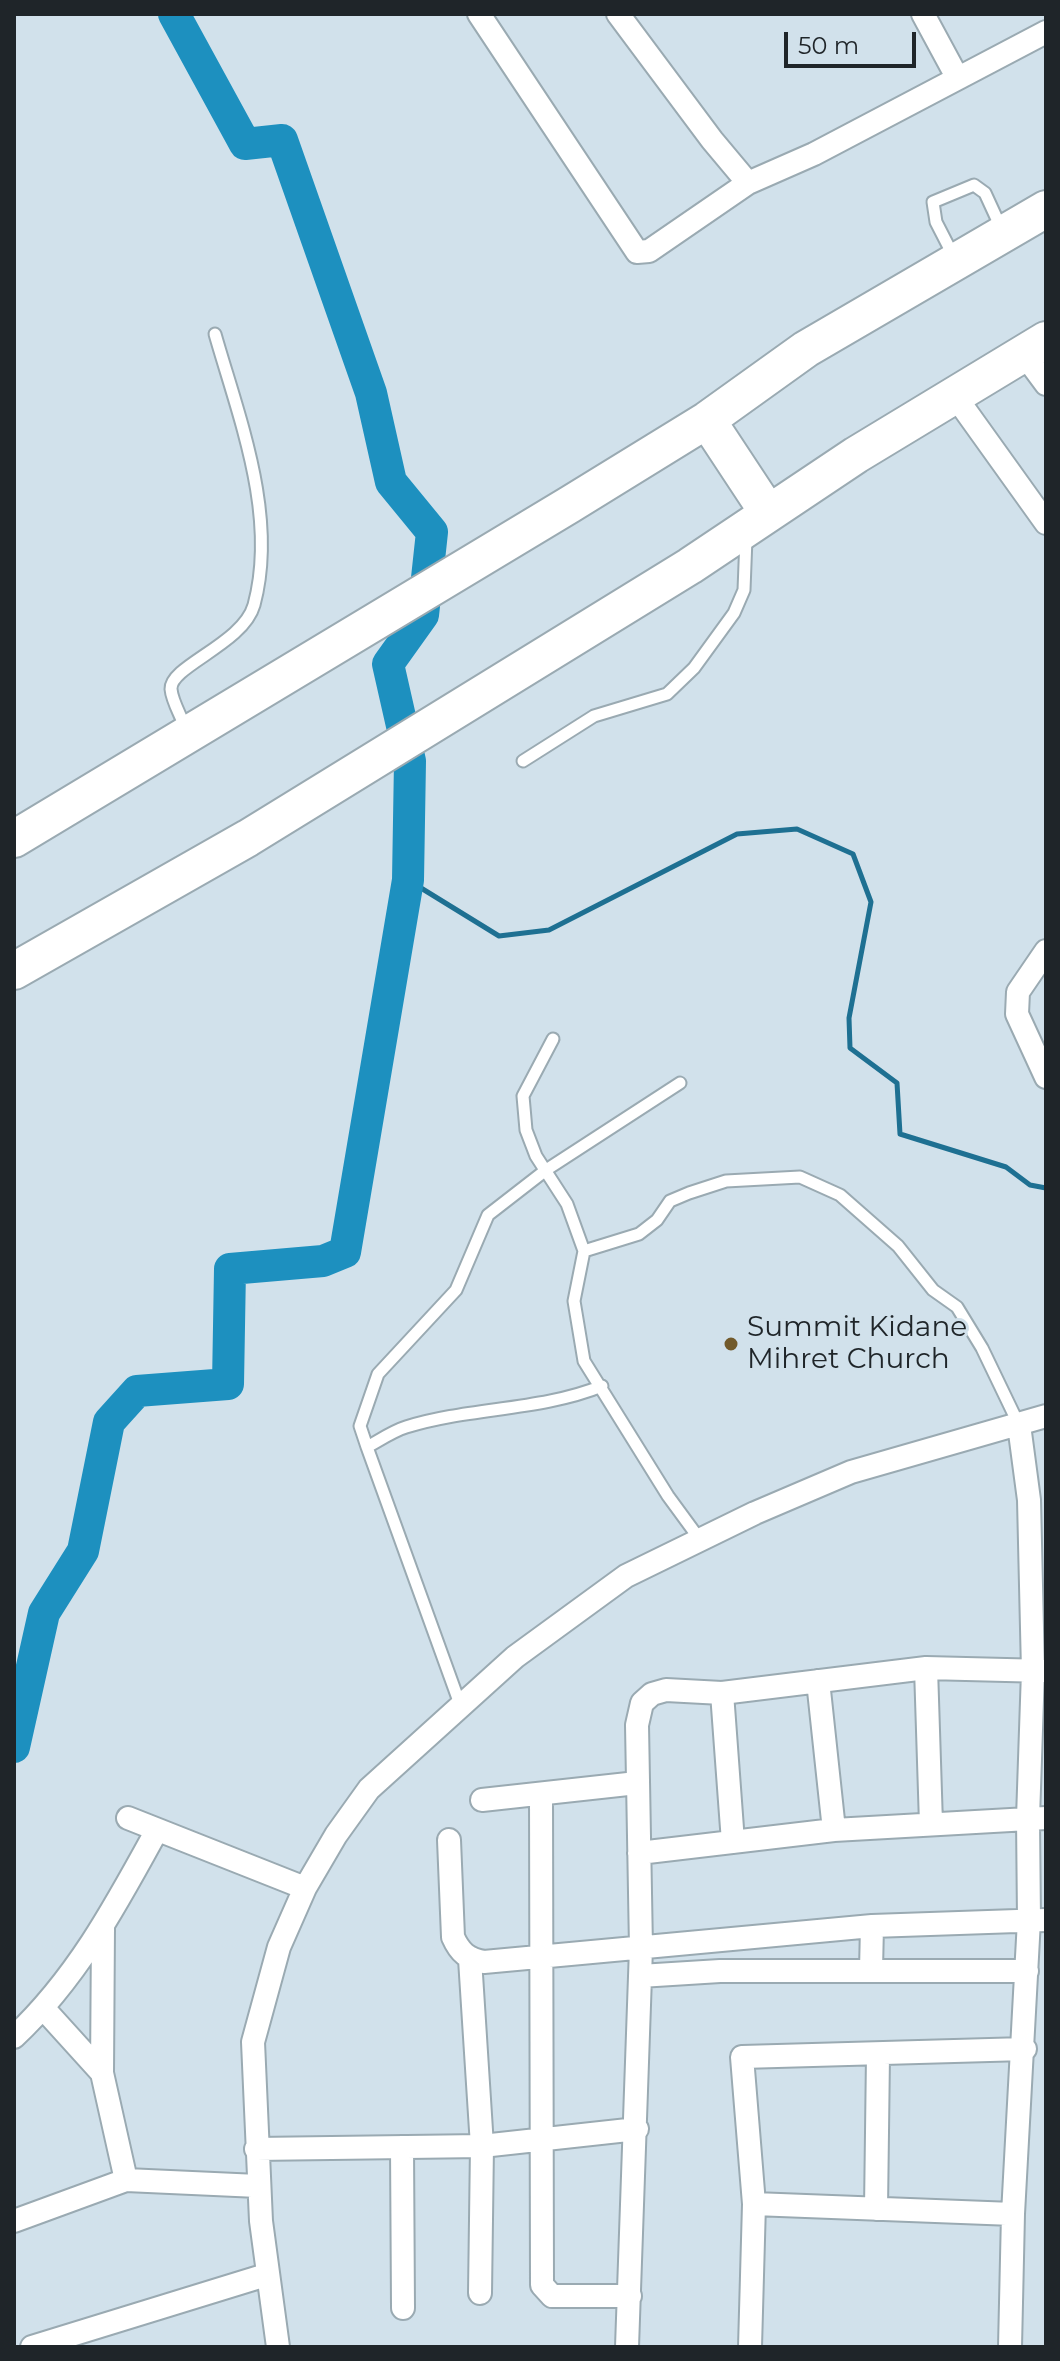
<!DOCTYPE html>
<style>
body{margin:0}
#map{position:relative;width:1060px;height:2361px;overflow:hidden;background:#d1e1eb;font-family:Montserrat,sans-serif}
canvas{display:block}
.frame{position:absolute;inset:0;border:16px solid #1f2529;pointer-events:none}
.scale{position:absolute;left:784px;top:32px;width:132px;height:36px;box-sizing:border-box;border:4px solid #1f2529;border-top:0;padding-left:10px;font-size:24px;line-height:28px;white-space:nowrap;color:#1f2529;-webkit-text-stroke:6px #d1e1eb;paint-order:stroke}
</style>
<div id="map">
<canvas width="1060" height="2361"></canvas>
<div class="frame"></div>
<div class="scale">50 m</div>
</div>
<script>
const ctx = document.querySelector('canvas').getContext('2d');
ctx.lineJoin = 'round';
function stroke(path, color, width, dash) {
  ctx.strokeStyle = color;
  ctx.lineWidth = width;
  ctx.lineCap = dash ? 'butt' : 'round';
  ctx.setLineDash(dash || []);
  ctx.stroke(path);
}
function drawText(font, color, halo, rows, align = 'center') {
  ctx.font = font + ' Montserrat,sans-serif';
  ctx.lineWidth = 6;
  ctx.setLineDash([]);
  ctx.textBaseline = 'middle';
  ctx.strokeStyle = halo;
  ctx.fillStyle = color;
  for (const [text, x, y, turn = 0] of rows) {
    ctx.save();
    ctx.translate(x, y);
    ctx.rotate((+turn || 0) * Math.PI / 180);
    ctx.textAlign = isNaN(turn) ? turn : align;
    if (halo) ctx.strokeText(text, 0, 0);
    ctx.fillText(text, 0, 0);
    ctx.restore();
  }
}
const stream = new Path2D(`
 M408,880L499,936L549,930L737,834L797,829L853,854L871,902L849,1018L850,1048L897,1083L900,1134L1006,1167L1030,1185L1046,1188`);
const river = new Path2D(`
 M14,1747L44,1613L83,1551L109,1422L137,1391L228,1384L230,1269L323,1261L345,1252L408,880L410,761L388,664L423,615L432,532L391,482L371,393L282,140L245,144L174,14`);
const service = new Path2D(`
 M954,257L936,222L933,202L974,185L985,193L1002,230
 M186,730C182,717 172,702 171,689C170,666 243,644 254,605C278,516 239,418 215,334
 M523,761L594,716L667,694L694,668L734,613L744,590L746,538
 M553,1039L523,1096L526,1130L536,1156L567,1204L584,1251L574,1301L584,1361L668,1496L701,1541
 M584,1251L639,1234L657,1220L670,1201L689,1193L726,1181L800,1177L840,1195L898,1246L933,1290L957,1307L982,1348L1019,1425
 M367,1447L360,1426L378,1374L456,1290L488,1215L546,1170L680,1083
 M461,1707L367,1447C380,1440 393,1431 406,1427C470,1407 540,1411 602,1386`);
const minor = new Path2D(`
 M479,14L637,252L649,251L748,183L814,154L1046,32
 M618,14L712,140L748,183
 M923,14L957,77
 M1023,353L1046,384
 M955,396L1046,523
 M1046,951L1018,992L1017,1014L1046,1077
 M926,1668L931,1824
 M818,1681L834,1830
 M722,1693L733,1842
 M541,1794L542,2285L552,2296H630
 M482,1800L637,1783
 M128,1818L305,1888
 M449,1840L453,1937C460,1953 468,1959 484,1962L872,1926L1046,1920
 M639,1853L834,1830L1046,1818
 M470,1959L482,2146L480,2293
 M871,1970L872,1926
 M640,1976L720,1971H1027
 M44,2009L102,2073L126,2180L258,2186
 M14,2037C77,1978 116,1905 157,1830
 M102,2073L103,1928
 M402,2147L403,2308
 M256,2149L482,2146L637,2129
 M754,2204L1013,2214
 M876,2209L878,2055
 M14,2221L126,2180
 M32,2347L266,2275
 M278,2347L261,2221L253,2042L279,1947L305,1888L336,1835L369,1789L515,1657L626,1576L755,1513L851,1472L1046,1416
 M627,2347L641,1948L637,1725L642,1703L652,1694L666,1690L722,1693L926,1668L1046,1671
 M750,2347L754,2204L742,2057L1025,2049
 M1010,2347L1013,2214L1029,1920L1028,1818L1033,1671L1029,1500L1019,1425`);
const trunk = new Path2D(`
 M707,420L767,511
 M14,839L569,505L707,420L806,349L1046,209
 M14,971L248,838L690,566L856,455L1046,340`);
const markers = [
 [731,1344,8,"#725a2b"]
];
const poiNames = [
 ["Summit Kidane",747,1328],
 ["Mihret Church",747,1360]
];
stroke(stream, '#1e7092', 5);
stroke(river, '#1d90bf', 32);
stroke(service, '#9aaab2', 15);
stroke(minor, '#9aaab2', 26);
stroke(trunk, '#9aaab2', 40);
stroke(service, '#fff', 11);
stroke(minor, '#fff', 22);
stroke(trunk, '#fff', 36);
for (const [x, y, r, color] of markers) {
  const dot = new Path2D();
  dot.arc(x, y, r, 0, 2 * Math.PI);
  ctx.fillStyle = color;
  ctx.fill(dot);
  stroke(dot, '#d1e1eb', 3);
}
drawText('28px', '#1f2529', '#d1e1eb', poiNames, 'left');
</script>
